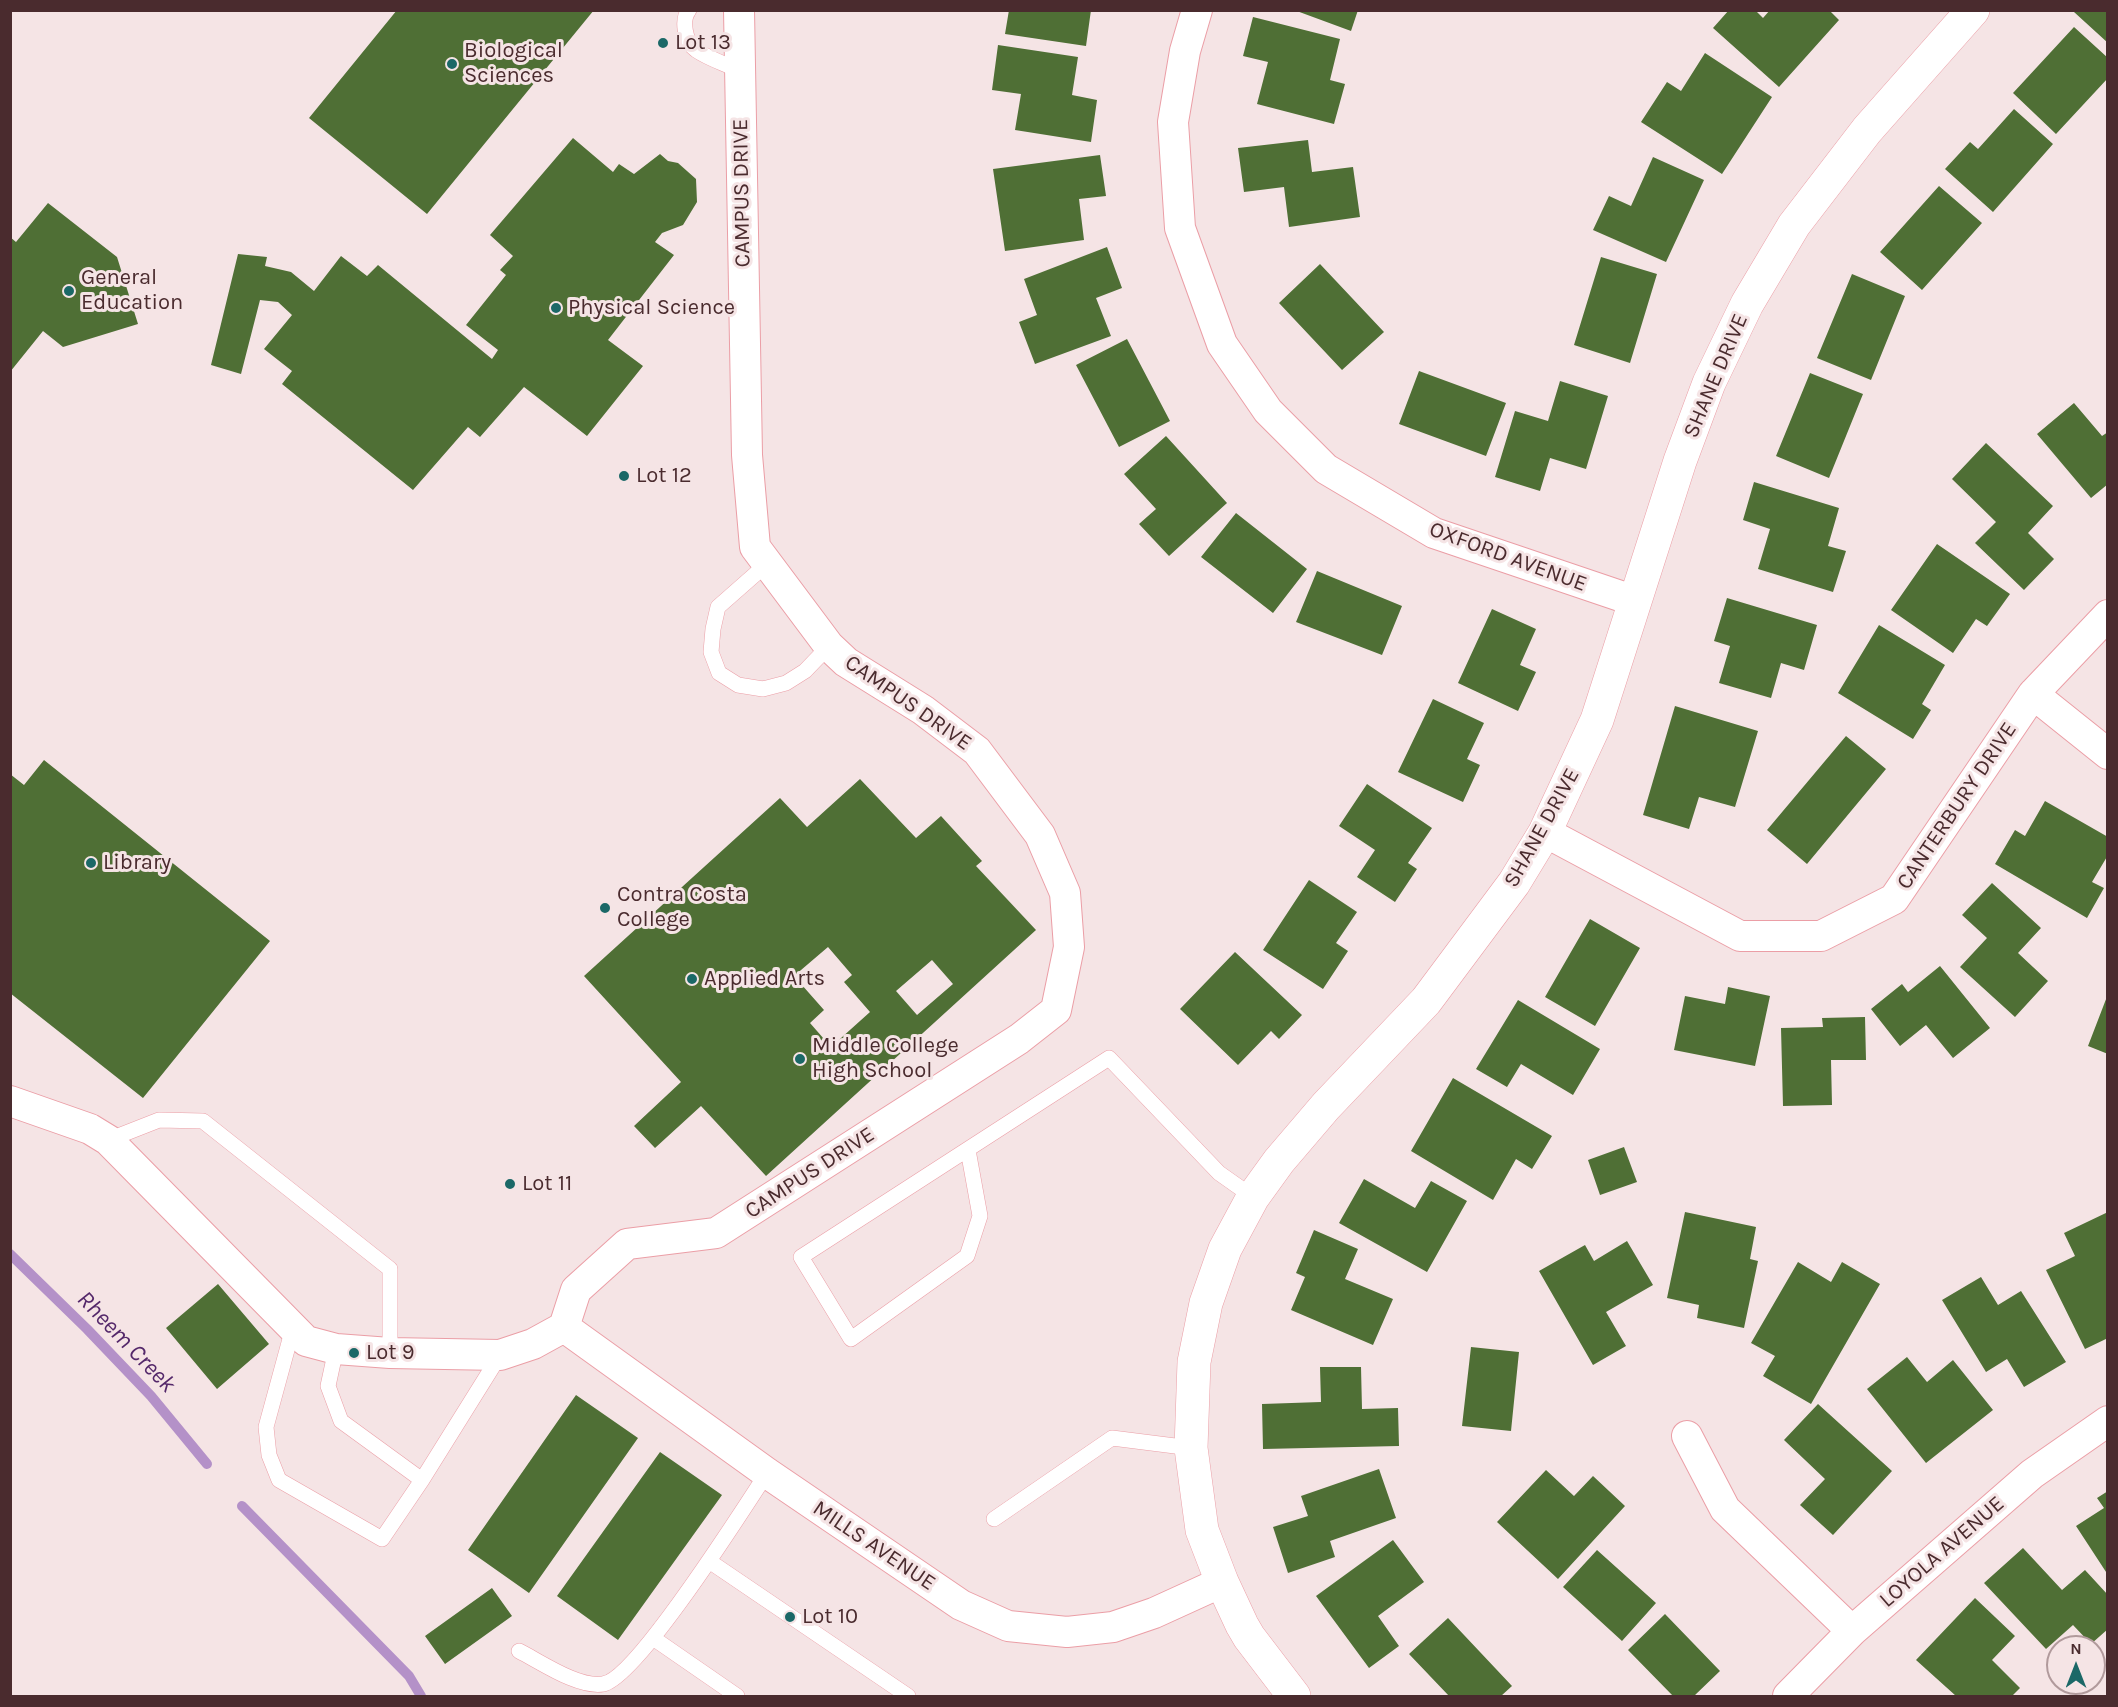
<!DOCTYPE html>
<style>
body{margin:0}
#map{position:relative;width:2118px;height:1707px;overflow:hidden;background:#f5e4e5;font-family:Karla,sans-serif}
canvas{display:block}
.frame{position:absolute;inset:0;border:12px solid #4a2b2e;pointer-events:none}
.north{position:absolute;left:2046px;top:1635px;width:60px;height:60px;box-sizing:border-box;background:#f5e4e5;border:2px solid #b19a9c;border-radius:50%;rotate:0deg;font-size:16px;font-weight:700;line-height:24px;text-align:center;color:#4a2b2e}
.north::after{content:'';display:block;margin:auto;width:21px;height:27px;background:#1b6867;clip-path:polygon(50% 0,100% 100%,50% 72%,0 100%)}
</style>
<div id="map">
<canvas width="2118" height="1707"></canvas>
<div class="frame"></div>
<div class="north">N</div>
</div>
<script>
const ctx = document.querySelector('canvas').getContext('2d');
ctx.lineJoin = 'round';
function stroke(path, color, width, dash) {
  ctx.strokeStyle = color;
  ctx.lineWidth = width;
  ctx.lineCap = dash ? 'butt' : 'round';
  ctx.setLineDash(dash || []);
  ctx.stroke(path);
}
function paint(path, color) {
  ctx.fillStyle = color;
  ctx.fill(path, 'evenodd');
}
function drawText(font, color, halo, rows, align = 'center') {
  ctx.font = font + ' Karla,sans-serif';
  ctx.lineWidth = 6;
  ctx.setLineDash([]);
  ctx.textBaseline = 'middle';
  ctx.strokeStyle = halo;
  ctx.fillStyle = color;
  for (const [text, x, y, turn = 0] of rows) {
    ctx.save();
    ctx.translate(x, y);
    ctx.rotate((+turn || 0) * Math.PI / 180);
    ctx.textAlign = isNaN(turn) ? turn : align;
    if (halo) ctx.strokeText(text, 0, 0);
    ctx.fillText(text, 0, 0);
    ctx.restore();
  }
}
const stream = new Path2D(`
 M10,1254L87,1329L151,1396L207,1464
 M242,1506L409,1676L421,1696`);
const building = new Path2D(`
 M397,10H594L427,214L309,118Z
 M1009,10H1091L1086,46L1005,34Z
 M1294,10H1358L1351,31Z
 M1729,10H1755L1763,18L1770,10H1829L1839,20L1779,87L1713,28Z
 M2075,10H2108V43L2074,12Z
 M1253,17L1340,39L1330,80L1345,84L1334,124L1257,104L1268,62L1243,56Z
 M2074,27L2108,58V78L2056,134L2013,93Z
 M998,45L1078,57L1072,95L1097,100L1091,142L1015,130L1021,94L992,90Z
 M1705,53L1772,97L1722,174L1641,122L1667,82L1681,91Z
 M2014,109L2053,144L1993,212L1945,169L1970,142L1978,149Z
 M573,138L613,172L619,164L634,174L660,154L668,161L678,163L696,179L697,202L683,225L662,233L655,242L674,255L608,340L643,366L587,436L524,387L480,437L468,427L413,490L282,384L292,371L264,349L292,315L278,302L260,300L241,374L211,365L238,254L267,257L265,266L291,272L314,291L341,256L367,276L378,265L492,359L498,350L466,325L506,275L500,270L513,256L490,235Z
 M1308,140L1312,172L1353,167L1360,217L1289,227L1284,187L1244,192L1238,148Z
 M1100,155L1106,196L1079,199L1084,240L1005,251L993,169Z
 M1653,157L1704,180L1666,262L1593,230L1609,196L1631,206Z
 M1939,186L1982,223L1922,290L1880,252Z
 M48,203L117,257L138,324L63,347L43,331L10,372V237L16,242Z
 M1107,247L1122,288L1096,298L1111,336L1035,364L1019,322L1037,315L1024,279Z
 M1601,257L1657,274L1630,363L1574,345Z
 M1320,264L1384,332L1342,370L1279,303Z
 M1852,274L1905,296L1871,380L1817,358Z
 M1127,339L1170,421L1119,447L1076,365Z
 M1419,371L1506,403L1486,456L1399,424Z
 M1810,373L1863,394L1829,478L1776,456Z
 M1560,381L1608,396L1586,469L1550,458L1540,491L1495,477L1515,411L1548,421Z
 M2074,403L2102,436L2108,432V484L2091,498L2037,434Z
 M1166,436L1227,503L1169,556L1139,524L1156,509L1124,474Z
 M1986,443L2053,506L2028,533L2054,559L2024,590L1975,543L1996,522L1952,479Z
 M1754,482L1839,508L1828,546L1846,551L1833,592L1758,569L1770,529L1743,520Z
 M1236,513L1307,569L1273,613L1201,557Z
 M1937,544L2010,594L1987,626L1976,619L1953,653L1891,610Z
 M1317,571L1402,606L1382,655L1296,622Z
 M1727,598L1817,625L1804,670L1781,663L1771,698L1719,683L1730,646L1714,641Z
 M1492,609L1536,629L1520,665L1536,672L1518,711L1458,683Z
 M1879,625L1945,665L1922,704L1931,710L1913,739L1838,693Z
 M1433,699L1484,723L1467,759L1480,765L1463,802L1398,772Z
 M1675,706L1758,731L1735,807L1699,797L1689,829L1643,815Z
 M1846,736L1886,769L1807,864L1767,830Z
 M44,760L270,941L143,1098L10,993V774L24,785Z
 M860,779L916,838L941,816L982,861L976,866L1036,930L766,1176L701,1106L655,1148L634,1126L681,1082L584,976L780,798L807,827ZM828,947L852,975L844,982L870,1012L831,1047L810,1023L824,1010L794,976ZM932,960L953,984L917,1015L896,991Z
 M1367,784L1432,828L1408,863L1417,869L1395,902L1357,877L1375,850L1339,826Z
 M2045,801L2108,837V855L2092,882L2104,888L2087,918L1995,864L2015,830L2025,836Z
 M1309,880L1357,912L1336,943L1348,951L1323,989L1263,950Z
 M1992,883L2041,928L2018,953L2048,981L2015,1017L1960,967L1987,938L1962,915Z
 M1590,919L1640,948L1595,1026L1545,997Z
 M1235,952L1302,1015L1279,1039L1271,1031L1238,1065L1180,1009Z
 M1940,966L1990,1028L1953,1058L1926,1025L1900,1046L1871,1009L1902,984L1908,992Z
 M1728,987L1770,996L1755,1066L1674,1050L1685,996L1725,1004Z
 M2108,994V1054L2088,1046Z
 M1518,1000L1600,1049L1573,1095L1521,1064L1507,1087L1476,1069Z
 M1865,1017L1866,1060H1831L1832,1105L1783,1106L1781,1028L1823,1027L1822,1018Z
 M1453,1078L1552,1136L1532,1169L1516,1159L1493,1200L1411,1151Z
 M1624,1147L1637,1182L1600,1195L1588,1160Z
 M1364,1179L1415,1208L1431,1181L1467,1201L1427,1272L1339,1223Z
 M1685,1212L1756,1227L1750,1259L1758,1261L1744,1328L1697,1318L1699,1305L1667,1298Z
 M2108,1212V1338L2085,1349L2046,1270L2075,1256L2064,1233Z
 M1314,1230L1358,1249L1345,1279L1393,1299L1373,1345L1291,1310L1305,1277L1296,1273Z
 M1627,1241L1653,1285L1606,1312L1626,1346L1593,1365L1539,1271L1585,1245L1594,1261Z
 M1798,1262L1831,1282L1842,1262L1880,1284L1811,1404L1763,1376L1775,1356L1751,1343Z
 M1981,1277L1998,1305L2021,1291L2066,1362L2024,1387L2007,1359L1986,1372L1942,1300Z
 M218,1284L269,1344L217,1389L166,1328Z
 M1471,1347L1519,1352L1511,1431L1462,1426Z
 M1907,1357L1927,1382L1953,1360L1993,1410L1926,1463L1867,1389Z
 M1320,1367H1361L1362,1409L1398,1408L1399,1446L1263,1449L1262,1404L1321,1402Z
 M576,1395L638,1438L529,1593L468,1550Z
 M1818,1404L1892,1471L1833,1535L1800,1505L1825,1479L1784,1440Z
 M660,1452L722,1495L618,1640L557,1596Z
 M1379,1469L1396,1518L1330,1541L1335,1557L1288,1573L1273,1527L1308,1516L1301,1496Z
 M1546,1470L1574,1496L1593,1476L1625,1506L1558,1579L1497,1522Z
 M2108,1491V1575L2076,1526L2104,1508L2097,1498Z
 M1393,1540L1424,1582L1378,1616L1399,1646L1369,1668L1316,1596Z
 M2023,1548L2062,1590L2085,1570L2108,1595V1629L2091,1644L2073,1625L2046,1649L1984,1583Z
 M1597,1550L1656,1603L1622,1641L1563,1587Z
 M492,1588L512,1616L445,1664L425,1636Z
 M1975,1598L2015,1636L1992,1660L2020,1688L2012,1696H1956L1916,1660Z
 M1665,1614L1720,1671L1694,1696H1673L1628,1650Z
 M1448,1618L1512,1686L1501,1696H1449L1409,1654Z`);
const service = new Path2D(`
 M689,10C681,20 685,42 696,50C709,59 726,64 740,71
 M768,563L718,607L713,629L711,652L719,673L738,685L763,689L786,683L805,671L829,646
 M108,1140L159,1120L203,1121L390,1269V1353
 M968,1150L980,1216L967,1256L851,1339L801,1257L1109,1058L1219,1173L1253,1197
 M293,1328L266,1427L269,1455L279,1480L382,1539L422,1480L500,1355
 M336,1349L328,1386L341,1421L422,1480
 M994,1519L1112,1438L1191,1448
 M709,1561L908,1696
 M653,1638L737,1696
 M519,1651C541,1662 578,1688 603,1684C636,1679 744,1508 767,1473`);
const minor = new Path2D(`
 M1197,10L1185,51L1173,122L1180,228L1222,344L1268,411L1326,469L1434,533L1635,601
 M2033,694L2108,754
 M1545,832L1740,936H1821L1894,899L2033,694L2108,615
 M10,1101L90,1129L108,1140L306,1341L336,1349L390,1353L500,1355L533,1344L564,1327
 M564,1327L576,1290L627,1244L716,1233L1019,1039L1056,1010L1069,947L1065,893L1040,835L977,751L923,710L846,662L829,646L755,547L747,455L739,10
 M564,1327L767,1473L961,1605L1008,1626L1067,1632L1113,1627L1154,1613L1222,1582
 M1687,1436L1725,1509L1852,1631
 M1788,1696L1852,1631L2032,1474L2108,1421`);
const tertiary = new Path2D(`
 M1294,1696L1249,1637L1242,1625L1222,1582L1202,1530L1191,1448L1194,1362L1206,1303L1225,1249L1253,1197L1279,1161L1326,1106L1426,1001L1514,883L1545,832L1597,720L1680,461L1709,383L1747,304L1794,225L1867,130L1973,10`);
const markers = [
 [663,43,6,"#1b6867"],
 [452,64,6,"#1b6867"],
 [69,291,6,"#1b6867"],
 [556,308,6,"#1b6867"],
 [624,476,6,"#1b6867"],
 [91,863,6,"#1b6867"],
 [605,908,6,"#1b6867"],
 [692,979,6,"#1b6867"],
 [800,1059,6,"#1b6867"],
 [510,1184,6,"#1b6867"],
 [354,1353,6,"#1b6867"],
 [790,1617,6,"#1b6867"]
];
const poiNames = [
 ["Lot 13",675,43],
 ["Biological",464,51],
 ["Sciences",464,76],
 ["General",81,278],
 ["Education",81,303],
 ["Physical Science",568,308],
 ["Lot 12",636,476],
 ["Library",103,863],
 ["Contra Costa",617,895],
 ["College",617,920],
 ["Applied Arts",704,979],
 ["Middle College",812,1046],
 ["High School",812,1071],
 ["Lot 11",522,1184],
 ["Lot 9",366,1353],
 ["Lot 10",802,1617]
];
const streetNames = [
 ["CAMPUS DRIVE",742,193,-91],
 ["SHANE DRIVE",1716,376,-67],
 ["OXFORD AVENUE",1508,557,20],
 ["CAMPUS DRIVE",908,703,35],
 ["CANTERBURY DRIVE",1957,806,-56],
 ["SHANE DRIVE",1542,828,-61],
 ["CAMPUS DRIVE",810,1173,-33],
 ["MILLS AVENUE",874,1546,34],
 ["LOYOLA AVENUE",1942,1552,-41]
];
const waterNames = [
 ["Rheem Creek",126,1342,46]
];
stroke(stream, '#b491c8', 10);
paint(building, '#4f6f35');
stroke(service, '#eb9ea6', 16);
stroke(minor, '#eb9ea6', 32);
stroke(tertiary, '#eb9ea6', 34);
stroke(service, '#fff', 15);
stroke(minor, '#fff', 30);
stroke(tertiary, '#fff', 33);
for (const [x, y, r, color] of markers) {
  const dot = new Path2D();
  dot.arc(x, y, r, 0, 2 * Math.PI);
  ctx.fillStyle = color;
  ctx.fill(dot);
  stroke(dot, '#f5e4e5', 2);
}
drawText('22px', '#4a2b2e', '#f5e4e5', poiNames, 'left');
drawText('22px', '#4a2b2e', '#f5e4e5', streetNames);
drawText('italic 24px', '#54286a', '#f5e4e5', waterNames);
</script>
